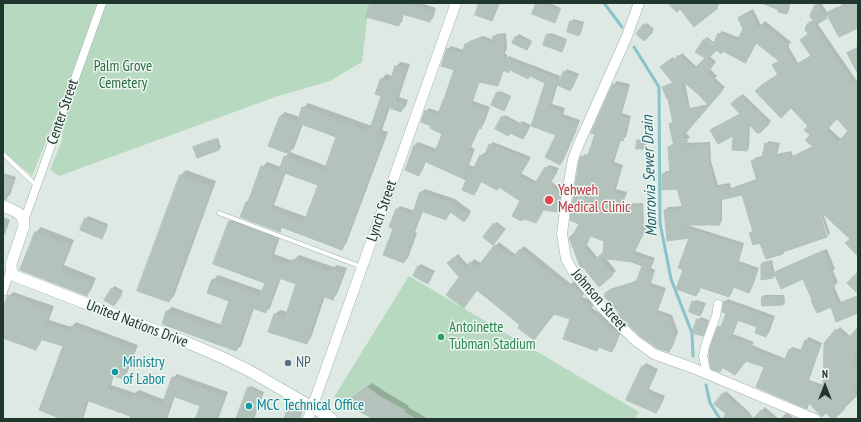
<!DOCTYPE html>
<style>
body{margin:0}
#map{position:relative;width:861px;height:422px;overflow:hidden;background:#dee9e3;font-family:"PT Sans Narrow",sans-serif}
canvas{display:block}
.frame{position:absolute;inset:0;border:4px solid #203730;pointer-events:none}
.north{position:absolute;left:805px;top:366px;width:40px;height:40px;-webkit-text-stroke:3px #eef6f1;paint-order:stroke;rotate:0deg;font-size:11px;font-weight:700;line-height:16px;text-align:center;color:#203730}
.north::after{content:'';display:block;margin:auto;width:14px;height:18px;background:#203730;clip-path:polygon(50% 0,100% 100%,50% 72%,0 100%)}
</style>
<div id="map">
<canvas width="861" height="422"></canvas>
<div class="frame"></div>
<div class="north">N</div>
</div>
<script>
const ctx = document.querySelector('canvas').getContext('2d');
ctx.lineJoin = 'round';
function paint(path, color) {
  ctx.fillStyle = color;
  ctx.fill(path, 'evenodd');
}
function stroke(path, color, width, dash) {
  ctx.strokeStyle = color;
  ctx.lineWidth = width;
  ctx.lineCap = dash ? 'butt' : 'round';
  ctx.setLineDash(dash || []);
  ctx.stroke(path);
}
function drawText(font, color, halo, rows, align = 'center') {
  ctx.font = font + ' "PT Sans Narrow",sans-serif';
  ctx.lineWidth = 3;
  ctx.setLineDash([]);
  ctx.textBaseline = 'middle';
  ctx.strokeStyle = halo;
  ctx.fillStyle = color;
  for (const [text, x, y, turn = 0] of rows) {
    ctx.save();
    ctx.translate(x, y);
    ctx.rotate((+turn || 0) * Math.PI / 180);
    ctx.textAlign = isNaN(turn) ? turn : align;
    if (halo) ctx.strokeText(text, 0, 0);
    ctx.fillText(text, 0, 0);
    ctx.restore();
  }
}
const green = new Path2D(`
 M3,3H369L362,62L330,81L278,96L59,176L50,170L62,140L63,116L57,114L32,176L3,151Z
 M409,276L639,412L635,419H373L334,397Z`);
const shadow = new Path2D(`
 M371,3H421L436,8L433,18L430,21L404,13L402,22L398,25Z
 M480,3H500L494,17L491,20Z
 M537,3H549L561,8L557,19L554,22Z
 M672,3H717L719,5L695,25L680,8Z
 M764,3H790L789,11L786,13Z
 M817,3H821L828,13L831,10L837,7L838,8L845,3H858V26L828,15L817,23L857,81L858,80V255L851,239L823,213L830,233L828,236L818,205L816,206L826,236H827L785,250L783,253L761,241L750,233L753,230L742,194L722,198V221L719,224L687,225L744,243L739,261L759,268L752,288L749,292L734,286L732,293L729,296L701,286L699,292L696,295L685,269L691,237L668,240L665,210L668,207L684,206L678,188L663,174L666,171H671L669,147L672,144H674L670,124L673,121L669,97L663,88L666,85L673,82L664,64L673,57L675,60L682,53L697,67L710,56L716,62L710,69L717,76L715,78L725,87L686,133L690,137L683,143L710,142L711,161L718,185L730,183L731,188L757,179L752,161L755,158L764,155L766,144L769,141L780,143L777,154L791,151L793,156L813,146L809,126L791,106L757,91L767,81L778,74L773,65L779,61L757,42L748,59L745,62L718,48L705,39L707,37L715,43L719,34L722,31L740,38L744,29L739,18L742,15L753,9L761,25L765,21L791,42L788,46L798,63L812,55L809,34L811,22L814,20ZM685,82L709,104L690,108ZM837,118L850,131L842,140L828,127Z
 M574,19L584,22L581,33L578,35L568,31L571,21Z
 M647,23L654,29L644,40L637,34Z
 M506,33L507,48L505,54H507V58L509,56L526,63H527L560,76L552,104L565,108L563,114L580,120L575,134L563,161L560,164L557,134L532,125L546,82L531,76L528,78L511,69H504L500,82L497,85L480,81L473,101L490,107L484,124L480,127L471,147L475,149L469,165L475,167L481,156L484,153H486L490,145L493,142L531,157L521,173L537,182L546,168L549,165L559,168L551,181L563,191L561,208L558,211L544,209L539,219L536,222L522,201L500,186L482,180L477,191L474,194L468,180L426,161L422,171L419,174L415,145L418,142L437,149L443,133L433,125L426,111L429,108L440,112L455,69L448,49L451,46L464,50L466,44L470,41L483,36L494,40V37L497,34Z
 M551,33L567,39L564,48L561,51L548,35Z
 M519,34L532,41L530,46L527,49L517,37Z
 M858,46V72L849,54Z
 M401,62L410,64L399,97L408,100L406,106L401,111L390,107L382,130L388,132L346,244L341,249L283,227L279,231L246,202L251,198L262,167L267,162L281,167L285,157L289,153L280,116L285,112L300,117L303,108L308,103L372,126L382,96V79L386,74L393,76L396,66ZM303,124L338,136L327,166L290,152L294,148ZM286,172L319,185L307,217L274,205Z
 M567,69L579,74L573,87L570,90L565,72Z
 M617,81L630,84L622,113L631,116L626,137L622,140H621L614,162L623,165L616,189L627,192L623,204L643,203L644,226L647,227L635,251L655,258L651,268L655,270L651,283L666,288L658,310L672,315L678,332L672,348L669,351L641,335L619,314L620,313L607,293L610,289L636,281L639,278L643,266L632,262L605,257L616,271L599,285L576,233L580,224L582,157L585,154L589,155L614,84ZM591,235L605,240L604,253L598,258L587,245Z
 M500,91L511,96L506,108L503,110L498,93Z
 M743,94L771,121L760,132L750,124L749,148L747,150L734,134L711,130L713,128L741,114L732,104Z
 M505,115L520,123L522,121L531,125L525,136L523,138L503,117Z
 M218,138L221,147L219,150L198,157L195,147L197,145Z
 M186,170L216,181L174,296L169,301L181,175Z
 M3,173L16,177L10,195L6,198L3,196Z
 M425,189L455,199L471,211L468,217L451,211L449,215L446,219L423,211L415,232L417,233L408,258L404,262L394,228L391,227L397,209L400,206L415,211L421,192Z
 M88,216L108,224L104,235L101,238L81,230L86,218Z
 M3,217L10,220L3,239Z
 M234,217L281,234L274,254L293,261L299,255L334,267L337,265L347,268L337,294L332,298L325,296L311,338L306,343L270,331L275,314L280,310L288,312L298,284L281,278L270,308L265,312L254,308L241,346L236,350L163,324L167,311L172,307L222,325L230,300L213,280L218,275L263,291L266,282L229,222Z
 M497,222L506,229L495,242V224Z
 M41,227L74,240L64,265L96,278L91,290L86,295L21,269L36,232Z
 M499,242L516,255L524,246L571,284L574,281L586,292L582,297L595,301L592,308L610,320L608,323L619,327L622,329L615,347L612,351L600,346L597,350L571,319L555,313L534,339L521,325L460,277L448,263L458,254L469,266L474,259L481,263Z
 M827,249L835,269L833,271L838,282L834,286L841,302L858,295V312L831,306L813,300L804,278L776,274L773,277L762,264L764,262L772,260L775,274L778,270Z
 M421,264L435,271L430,280L419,266Z
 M115,286L123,291L117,302L112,288Z
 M13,292L54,306L49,320L71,327L76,322L138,345L127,373L123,378L114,375L111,385L135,393L139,390L165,400L173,378L177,374L228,392L218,419H196L201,406L175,396L167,419H129L131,415L89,400L83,419H66L64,346L42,339L40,344L36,349L3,337V312L9,296Z
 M764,295H784L785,303L783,304L763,297Z
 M728,299L775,316L769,333L766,335L758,326L739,319L733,334L754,342L752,345L786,359L790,350L792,347L802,350L806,340L809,337L822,343L809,380L824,385L825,343L840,327L851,337L858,328V395L833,419L826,412L810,403L807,407L765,367L746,360L735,374L724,367L720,371L719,327L722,324H723L727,313L725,302Z
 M696,300L706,303L702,313L700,315L693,302Z
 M701,317L709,320L705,333L702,335L698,320Z
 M646,363L658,369L649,389L665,396L659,409L656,412L627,399L642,367Z
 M372,383L384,391L409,406L408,407L428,419H375L352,399Z
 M251,386L264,392L254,419H237L248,388Z
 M726,391L748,411L754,419H728L727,414L715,404Z
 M292,404L304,408L300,419H285L289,406Z
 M765,407L779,419H758L762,410Z
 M787,412L795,419H781Z`);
const stream = new Path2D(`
 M604,3L622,27
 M634,47L659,87L660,223L671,279L692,333L693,356
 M706,385L710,403L720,419`);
const building = new Path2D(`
 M370,3H406L433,11L430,22L402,14L399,26L366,17Z
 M479,3H499L492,21L475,15Z
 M536,3H542L560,10L555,23L532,14Z
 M668,3H713L718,8L694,27L680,9L677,12Z
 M762,3H789L787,14L778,12V10Z
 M816,3H817L827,18L816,25L810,16Z
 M845,3H858V28L839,37L826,13L834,9L835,10Z
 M750,12L758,28L762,24L789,46L786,50L795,65L811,56L800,40L808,34L805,30L807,24L811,21L853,83L858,80V256L845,243L850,239L819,210L827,237L783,252V254L766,259L760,243L753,245L749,233L753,232L742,195L720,200V225H677L742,246L737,264L757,271L749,293L733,287L729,297L699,287L696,296L676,289L683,270L678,268L689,238L667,241L664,210L683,209L677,189L662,190V174L670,173L668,147L674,146L669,124L673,123L668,99H667L662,87L673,83L660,67L669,60L672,63L678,55L694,69L705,58L695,52L704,39L713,46L718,33L737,41L743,29L738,18ZM756,43L779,61L772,65L778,75L763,84L755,91L781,118L791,108L808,126L804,130L810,135L805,140L813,147L790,159L789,153L775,157L777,146L765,143L762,157L751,161L757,181L728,190L727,186L715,188L709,164L708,144L681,146L688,141L683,136L709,106L688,110L681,80L698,94L709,106L723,90L712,81L714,80L708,73L713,65L707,59L717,50L721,54L723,51L745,63ZM837,119L848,131L838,142L826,131Z
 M570,21L583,25L579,36L567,32Z
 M644,24L653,32L644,41L636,34Z
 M547,34L566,41L562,52L543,45Z
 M493,36H503L504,52L502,57L504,58V60L505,58L523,66V65L557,79L549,107L562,112L560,117L578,123L572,138L560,165L545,157L556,135L531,126L545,83L530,76L528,79L510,70L508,73L502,69L498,86L479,82L471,104L487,110L481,129L478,128L468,150L472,152L467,168L472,171L480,155L484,157L489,144L529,160L519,177L534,185L545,167L557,172L549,185L560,194L558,212L543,210L536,223L524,219L521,221L512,216L520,201L499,187L497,190L480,181L474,195L462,190L466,180L424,161L419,176L405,170L414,145L435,152L442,134L430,128L431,126L421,122L425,110L437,116L445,96L454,70L441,66L447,48L462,53L465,44L479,39L493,43Z
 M516,36L531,43L527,50L512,43Z
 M855,49L858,54V74L847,53Z
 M395,66L406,69L395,101L404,105L401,112L387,107L377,135L384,137L342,250L281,227L280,232L240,217L246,202H248L261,166L283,174L270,210L304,222L318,185L279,171L284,156L324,171L336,137L301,124L289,154L268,146L280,116L297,122L302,107L369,132L381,96L375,94L381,78L390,82Z
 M564,71L577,77L570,91L557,85Z
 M613,84L628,88L620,116L629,119L623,141L620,140L611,165L621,168L613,192L625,196L621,207L641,206V229L645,230L633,255L652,261L648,272L653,273L648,286L664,292L656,313L669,318L675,336L669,352L657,348L640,336L617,314L621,315L604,296L606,292L634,283V281L636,282L642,266L632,262L599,258L613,275L599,287L583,267L581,269L570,240L569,238L574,233L579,224L570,220L579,161L581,156L587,158L595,134L591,133ZM590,236L604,241L603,253L594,260L584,248Z
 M497,92L510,98L504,111L491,105Z
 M740,96L769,124L760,133H757L748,123L747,151L732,150L733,136L718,144L710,130L740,114L731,104Z
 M502,116L518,125L519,123L529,128L523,139L510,133L508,136L495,129Z
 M216,139L219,150L197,158L193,147Z
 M637,140H646L645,149H636Z
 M180,175L212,187L169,302L137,291Z
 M3,176L13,180L6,200L3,199Z
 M420,192L451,203L469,215L464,222L449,211L446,220L421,211L412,236H414L404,263L383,255L393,229L389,227L396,209L412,215Z
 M85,218L107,227L102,239L80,230Z
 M229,221L277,239L270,259L290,266L293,259L330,272L331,269L343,273L333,300L322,296L307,344L268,332L274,314L285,318L296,284L279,278L266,313L252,308L236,351L162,324L166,311L219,330L229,301L207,293L212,279L260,296L265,283L213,264Z
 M494,223L504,231L493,245L483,237Z
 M35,232L70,245L60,270L92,283L87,296L20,270Z
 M495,245L512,258L520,249L566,287L569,284L583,296L579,300L592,305L589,312L606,324L605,327L615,331L619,333L612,352L598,347L597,351L563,339L570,319L554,314L534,340L518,328L520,325L477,290L464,308L446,295L459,277L447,263L454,257L465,269L470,262L477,267Z
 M823,251L833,273L830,274L835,286L831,288L838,304L858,296V313L836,322L831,307L817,313L811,301L812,300L803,279L781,289L774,273Z
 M770,262L773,278L761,280V264Z
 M418,266L433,274L428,284L413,276Z
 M858,272V294L847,283Z
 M112,288L122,294L114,306L104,300Z
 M8,295L50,311L45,324L69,331L71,326L134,349L123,379L112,375L107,389L132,398L133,394L162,404L172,377L224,397L216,419H195L200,406L173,396L165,419H138L86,400L81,419H62L39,410L63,346L40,339L36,350L3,338V309Z
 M762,297H783V305L762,306Z
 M692,301L704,306L700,316L689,312Z
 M724,301L772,319L766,337L755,333L757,327L737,320L731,337L751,344L750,348L784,362L789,349L800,353L805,340L820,346L807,382L823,388L824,343L836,329L848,339L858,327V351L852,358L856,361L853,365L858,371V384L852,389L856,394L843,407L845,409L834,419H832L826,413L822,417L809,403L807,409L756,387L764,367L746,361L735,375L722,367L720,372L711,369L709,358L710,357L709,356L710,347L718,326L721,327L726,313L722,312Z
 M697,319L708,323L703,336L692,333Z
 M642,366L656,372L647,392L663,400L656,413L626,400Z
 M248,387L262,394L253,419H236Z
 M367,387L379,396L405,410L404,412L416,419H373L359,411L351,399Z
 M723,393L753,419L761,410L771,419H722L726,414L714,404Z
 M289,406L302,411L299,419H284Z`);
const service = new Path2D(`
 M3,154L37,186
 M219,213L362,267`);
const minor = new Path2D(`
 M24,221L102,3
 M3,292L11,269
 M707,374L703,356L704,352L705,346L716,316L718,304`);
const tertiary = new Path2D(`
 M639,3L627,36L578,146L573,159L567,194L562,234L566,259L574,273L607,313L636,341L654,354L693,368L815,419
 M308,419L456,3`);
const secondary = new Path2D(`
 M3,206C14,211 24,212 24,226L11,264C11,269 11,273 15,276L186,342L221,357L248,370L312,407L332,419`);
const markers = [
 [549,200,5,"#e0444e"],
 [441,337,4,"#2e9e5b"],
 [288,363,4,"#5c6f8a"],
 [115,372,4,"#0f9aa8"],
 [249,406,4,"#0f9aa8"]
];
const parkNames = [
 ["Palm Grove",123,67],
 ["Cemetery",123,84]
];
const streetNames = [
 ["Center Street",63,112,-71],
 ["Lynch Street",382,211,-71],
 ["Johnson Street",599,300,49],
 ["United Nations Drive",137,324,21]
];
const healthNames = [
 ["Yehweh",558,191],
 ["Medical Clinic",558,208]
];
const leisureNames = [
 ["Antoinette",449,328],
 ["Tubman Stadium",449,345]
];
const cultureNames = [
 ["Ministry",123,363],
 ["of Labor",123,380],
 ["MCC Technical Office",257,406]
];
const serviceNames = [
 ["NP",296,363]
];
const waterNames = [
 ["Monrovia Sewer Drain",650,176,-92]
];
paint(green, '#b7d9bf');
paint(shadow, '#0003');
stroke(stream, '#87c3cc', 3);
paint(building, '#b3c3bc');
stroke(building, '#b1c2ba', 1);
stroke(service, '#a1b0aa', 5);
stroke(minor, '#a1b0aa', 9);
stroke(tertiary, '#a1b0aa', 11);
stroke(secondary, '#9db4ab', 12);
stroke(service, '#fff', 4);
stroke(minor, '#fff', 8);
stroke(tertiary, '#fff', 10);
stroke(secondary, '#fff', 11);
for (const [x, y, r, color] of markers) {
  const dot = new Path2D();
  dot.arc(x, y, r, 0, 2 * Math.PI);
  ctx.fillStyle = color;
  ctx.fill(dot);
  stroke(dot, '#eef6f1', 1.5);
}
drawText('15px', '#2c6c44', '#eef6f1', parkNames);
drawText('15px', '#203730', '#eef6f1', streetNames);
drawText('15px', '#be3a42', '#eef6f1', healthNames, 'left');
drawText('15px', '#27864d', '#eef6f1', leisureNames, 'left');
drawText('15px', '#0d838f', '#eef6f1', cultureNames, 'left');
drawText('15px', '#4e5e75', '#eef6f1', serviceNames, 'left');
drawText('italic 16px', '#1e6470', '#eef6f1', waterNames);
</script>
